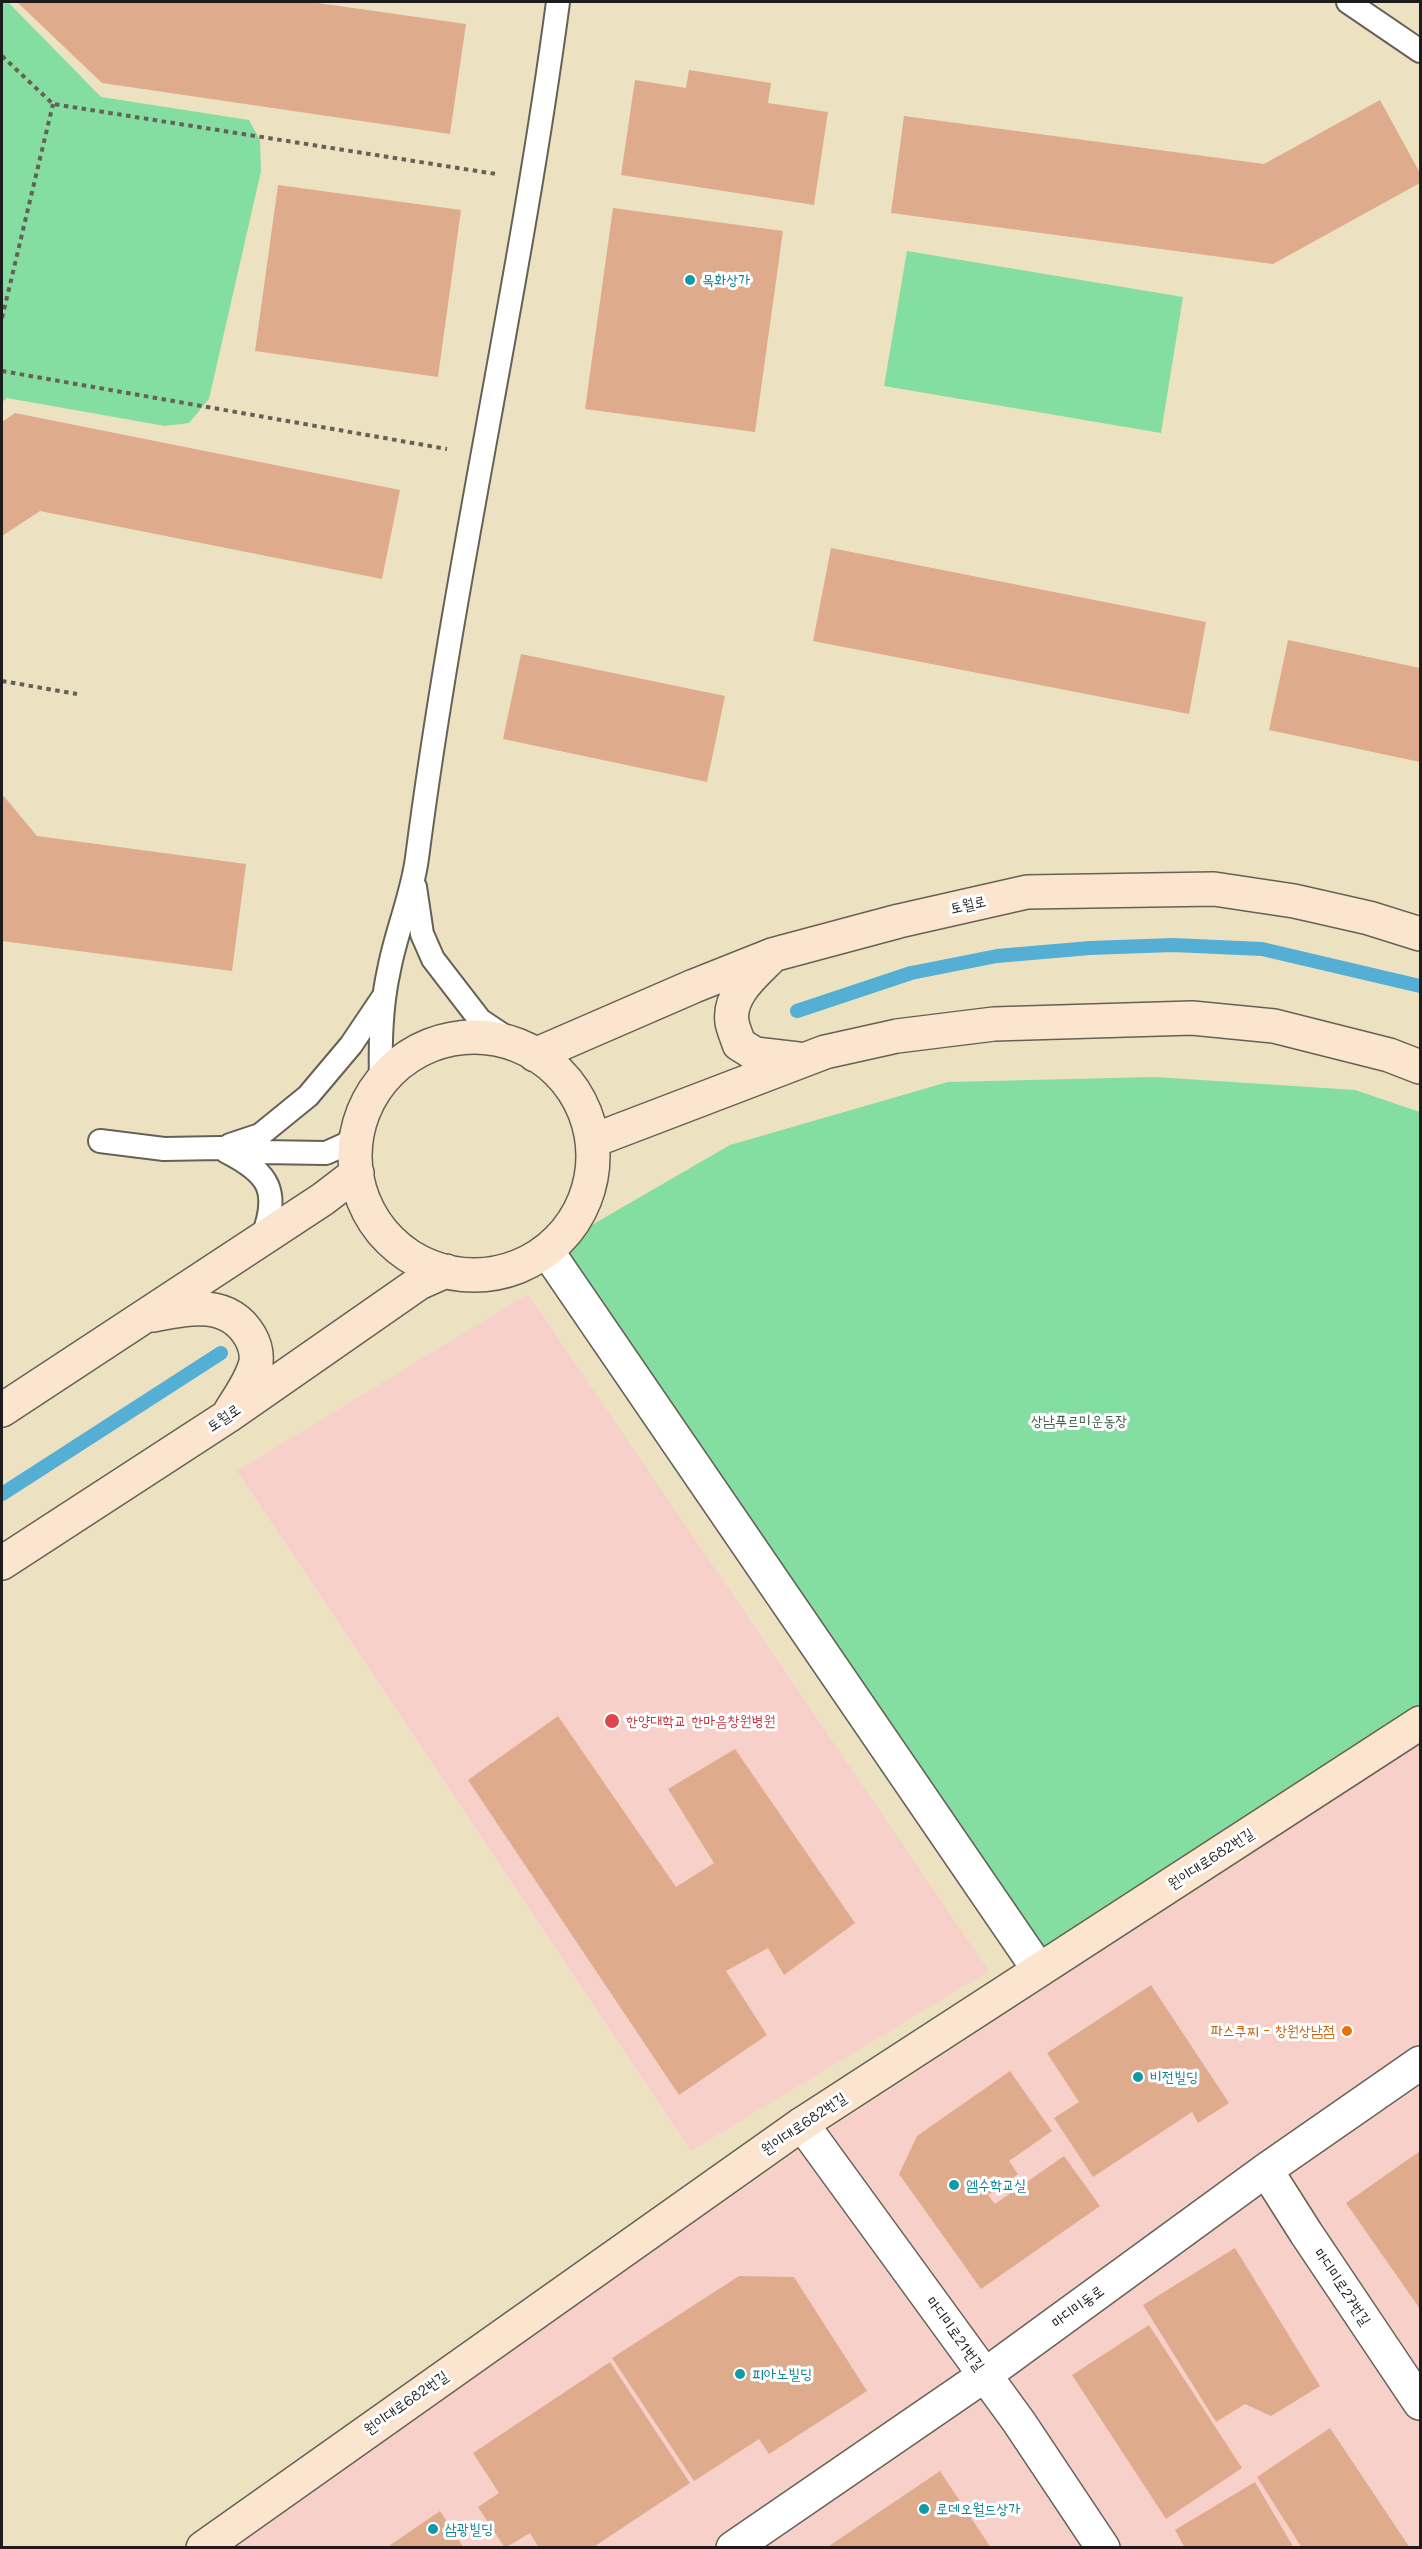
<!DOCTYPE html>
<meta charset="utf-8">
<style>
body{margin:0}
#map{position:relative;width:1422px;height:2549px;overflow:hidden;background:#ece2c1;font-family:Mali,sans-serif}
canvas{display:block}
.frame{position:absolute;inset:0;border:3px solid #1c1c1c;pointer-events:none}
</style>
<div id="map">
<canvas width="1422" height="2549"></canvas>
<div class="frame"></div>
</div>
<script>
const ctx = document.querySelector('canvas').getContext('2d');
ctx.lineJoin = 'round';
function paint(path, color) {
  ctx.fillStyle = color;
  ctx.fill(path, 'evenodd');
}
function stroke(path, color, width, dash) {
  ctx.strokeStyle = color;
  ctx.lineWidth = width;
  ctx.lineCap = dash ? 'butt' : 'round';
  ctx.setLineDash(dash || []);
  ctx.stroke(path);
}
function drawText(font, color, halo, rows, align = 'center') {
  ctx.font = font + ' Mali,"Poor Story",sans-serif';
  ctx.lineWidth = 6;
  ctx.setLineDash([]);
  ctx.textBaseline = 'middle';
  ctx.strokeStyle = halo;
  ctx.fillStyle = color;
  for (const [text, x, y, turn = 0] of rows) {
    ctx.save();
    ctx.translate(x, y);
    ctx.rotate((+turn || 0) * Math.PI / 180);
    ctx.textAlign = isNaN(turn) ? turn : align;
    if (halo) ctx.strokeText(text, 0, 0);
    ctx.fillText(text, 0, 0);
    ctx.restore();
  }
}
const built = new Path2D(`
 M528,1294L989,1971L691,2151L237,1471Z
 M1420,1744V2547L235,2548L661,2245L834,2126Z`);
const green = new Path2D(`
 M2,2H8L101,97L249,120L260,140L261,171L209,399L189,423L165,426L7,398L2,402Z
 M907,251L1183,297L1161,433L884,386Z
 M1155,1077L1355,1090L1420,1112V1723L1039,1970L547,1251L730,1145L948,1082Z`);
const stream = new Path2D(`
 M797,1011L911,973L997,956L1090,948L1173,945L1262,949L1420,986
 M2,1494L221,1353`);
const building = new Path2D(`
 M17,2H311L466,24L450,134L102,83Z
 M689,70L771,83L768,103L828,112L814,205L621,175L635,80L686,88Z
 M1380,100L1420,173V183L1273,264L891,213L904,116L1264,164Z
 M278,185L461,210L438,377L255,351Z
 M613,208L783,231L755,432L585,409Z
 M15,413L400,490L382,579L40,511L2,536V422Z
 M831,548L1206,622L1189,714L813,641Z
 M1288,640L1420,668V762L1269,730Z
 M521,654L725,696L707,782L503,739Z
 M2,794L37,836L246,864L232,971L2,941Z
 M558,1716L676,1887L714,1863L668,1789L735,1749L855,1923L784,1975L768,1948L726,1971L767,2035L679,2095L468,1780Z
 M1151,1985L1229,2103L1198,2123L1192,2112L1093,2177L1054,2118L1079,2102L1047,2053Z
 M1010,2071L1052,2131L1009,2161L1018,2174L988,2195L995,2204L1064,2156L1100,2206L981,2289L899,2174L917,2136Z
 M1420,2151V2309L1346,2203Z
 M1235,2248L1320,2386L1271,2416L1245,2404L1216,2422L1143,2305Z
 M739,2276L794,2277L867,2391L769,2454L759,2439L694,2481L612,2358Z
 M1149,2325L1242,2468L1166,2519L1072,2375Z
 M610,2362L690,2483L592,2548H539L530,2533L505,2548L478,2507L499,2493L473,2453Z
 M1330,2428L1410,2548H1302L1257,2477Z
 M940,2471L991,2548H826Z
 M1255,2482L1294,2548H1185L1175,2530Z
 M440,2511L464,2548H386Z`);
const path = new Path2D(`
 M2,56L53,104L496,174
 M2,318L53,104
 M2,371L447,449
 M2,681L77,694`);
const lane = new Path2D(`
 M1348,2L1420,51
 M415,887L422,934L433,959L480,1020L516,1044
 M381,1079C380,1044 381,1005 389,970C396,932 412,896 417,858C454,571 520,288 558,2
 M100,1141L164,1149L220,1148L260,1152L326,1153L346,1144L359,1129
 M230,1145L260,1135L308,1096L351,1045L384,996
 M227,1152C270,1174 280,1191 262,1239`);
const street = new Path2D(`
 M547,1251L1039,1970
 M802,2124L1019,2422L1103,2548
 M1266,2170L1306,2233L1420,2403
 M733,2548L985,2375L1266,2170L1420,2063`);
const secondary = new Path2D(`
 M769,959C753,975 728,996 732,1022C733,1029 737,1037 739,1044L755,1054L798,1059
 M355 1156a119 119 0 1 1 238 0a119 119 0 1 1-238 0Z
 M535,1055L694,986L772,955L899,921L1027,892L1214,889L1294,901L1369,918L1420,934
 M592,1141L825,1052L897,1036L994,1024L1192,1018L1274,1026L1389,1055L1420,1067
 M153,1315C189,1308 228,1299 250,1336C254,1343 257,1353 256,1362C252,1380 239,1397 230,1412
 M2,1410L323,1199L357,1173
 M2,1563L228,1416L419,1283L446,1271
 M203,2548L802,2124L1420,1723`);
const markers = [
 [690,280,6,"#0f9aa8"],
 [612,1721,8,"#e0444e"],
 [1347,2031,6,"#e8710a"],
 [1138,2077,6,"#0f9aa8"],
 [954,2185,6,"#0f9aa8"],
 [740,2374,6,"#0f9aa8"],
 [924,2509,6,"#0f9aa8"],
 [433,2529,6,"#0f9aa8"]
];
const cultureNames = [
 ["목화상가",702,280],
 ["비전빌딩",1150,2077],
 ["엠수학교실",966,2185],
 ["피아노빌딩",752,2374],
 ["로데오월드상가",936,2509],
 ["삼광빌딩",445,2529]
];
const streetNames = [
 ["토월로",968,905,-13],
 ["토월로",224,1418,-34],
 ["원이대로682번길",1211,1859,-33],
 ["원이대로682번길",804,2124,-34],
 ["마디미로27번길",1342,2287,56],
 ["마디미동로",1078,2307,-36],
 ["마디미로21번길",955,2334,54],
 ["원이대로682번길",406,2403,-35]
];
const parkNames = [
 ["상남푸르미운동장",1079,1421]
];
const healthNames = [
 ["한양대학교 한마음창원병원",626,1721]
];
const foodNames = [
 ["파스쿠찌 - 창원상남점",1335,2031]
];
paint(built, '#f7d1c9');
paint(green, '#84dda1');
stroke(stream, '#55aed3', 14);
paint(building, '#dfab8d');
stroke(lane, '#656156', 26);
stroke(street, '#656156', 36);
stroke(secondary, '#656156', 36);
stroke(path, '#656156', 4, [4.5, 4.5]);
stroke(lane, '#fff', 22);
stroke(street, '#fff', 33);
stroke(secondary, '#fbe5cf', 33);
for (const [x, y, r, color] of markers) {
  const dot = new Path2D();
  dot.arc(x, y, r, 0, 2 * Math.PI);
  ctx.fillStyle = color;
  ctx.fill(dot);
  stroke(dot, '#fff', 2);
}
drawText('15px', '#0d838f', '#fff', cultureNames, 'left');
drawText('15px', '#1c1c1c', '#fff', streetNames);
drawText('15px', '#40604b', '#fff', parkNames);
drawText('15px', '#be3a42', '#fff', healthNames, 'left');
drawText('15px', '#c56008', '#fff', foodNames, 'right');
</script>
